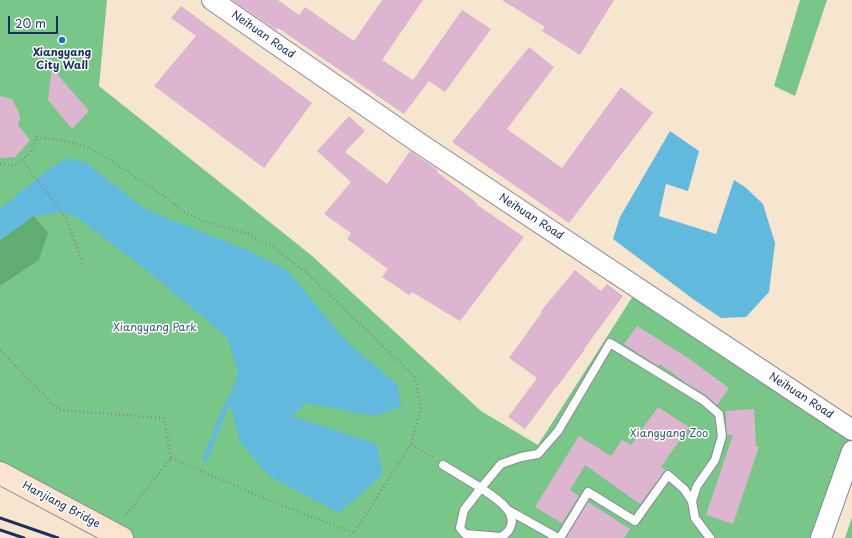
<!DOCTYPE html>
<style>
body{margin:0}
#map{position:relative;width:852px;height:538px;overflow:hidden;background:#f6e5cf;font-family:"Playpen Sans",sans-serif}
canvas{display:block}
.scale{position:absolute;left:8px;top:16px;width:50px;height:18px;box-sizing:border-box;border:2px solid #1b2f5e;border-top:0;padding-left:5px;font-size:12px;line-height:14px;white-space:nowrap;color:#1b2f5e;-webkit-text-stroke:3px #fff;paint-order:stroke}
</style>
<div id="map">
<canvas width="852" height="538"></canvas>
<div class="scale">20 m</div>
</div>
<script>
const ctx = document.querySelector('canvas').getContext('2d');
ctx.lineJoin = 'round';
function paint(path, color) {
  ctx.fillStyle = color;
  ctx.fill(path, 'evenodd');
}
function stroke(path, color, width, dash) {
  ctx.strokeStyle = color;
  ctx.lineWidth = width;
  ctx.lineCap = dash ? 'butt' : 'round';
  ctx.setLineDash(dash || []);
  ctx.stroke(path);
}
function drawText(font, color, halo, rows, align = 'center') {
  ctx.font = font + ' "Playpen Sans",sans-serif';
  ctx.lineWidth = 3;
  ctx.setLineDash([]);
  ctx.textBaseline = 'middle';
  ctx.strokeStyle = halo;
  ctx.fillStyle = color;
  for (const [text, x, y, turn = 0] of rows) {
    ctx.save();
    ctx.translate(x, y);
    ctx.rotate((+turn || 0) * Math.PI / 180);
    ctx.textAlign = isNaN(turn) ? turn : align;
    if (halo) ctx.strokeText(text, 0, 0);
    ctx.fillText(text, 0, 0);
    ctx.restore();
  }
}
const green = new Path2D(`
 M0,0H107L99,86L311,255L481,411L538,445L638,288L852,430V451L820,538H122L0,473Z
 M800,0H827L795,96L774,86Z
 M852,517V538H845Z`);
const forest = new Path2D(`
 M34,216L48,233L39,260L0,286V240Z`);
const water = new Path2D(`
 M670,131L699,151L688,191L666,184L659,216L716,234L734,180L745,187L763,204L775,243L769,292L746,317L721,318L693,299L613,239L620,217Z
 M67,158L85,162L145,209L247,250L287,270L346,341L398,385L401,407L374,416L306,403L292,416L377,444L383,474L339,513L269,476L240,442L229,399L238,372L227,337L145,269L75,216L61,212L34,216L0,240V209L46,171Z`);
const stream = new Path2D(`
 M205,459L229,399`);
const building = new Path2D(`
 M232,0H278L299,15L305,7L354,41L382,0H423L382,60L413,80L462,10L491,29L445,92L429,81L404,114L278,28L276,30Z
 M502,0H614L580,55L542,31L545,27Z
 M181,6L312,103L264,168L154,86L196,36L171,18Z
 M529,47L554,67L507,129L562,168L621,87L653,113L569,223L452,142Z
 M52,68L89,111L72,129L48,100Z
 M0,96L12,99L18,111L20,118L18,125L30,140L15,157L0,158Z
 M349,116L365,131L345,152L387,184L410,151L438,170L437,172L477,203L476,204L524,237L460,321L412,292L409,295L382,277L388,269L347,239L351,233L324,214L351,182L317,151Z
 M575,270L601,291L607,284L623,296L584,349H585L557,387H556L525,429L508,417L537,378L509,358L542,312L541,311Z
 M637,326L688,358L729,388L717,405L706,395L686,383L660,364L658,366L624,344Z
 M658,407L689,427L661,467L666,470L664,472L640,504L585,465L570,490L579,496L562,523L535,507L579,436L611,456L622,440L631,445Z
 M754,409L756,446L759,447L733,524L706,515L733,435H727L726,411Z
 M588,502L630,529L624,538H566Z`);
const path = new Path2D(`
 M22,160L66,218L83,264
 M0,164L14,166L30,153L37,137L65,141L89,148L115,163L165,197L187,214L215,225L245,233L274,248L307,273L415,377L421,408L411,444
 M0,351H1L59,410L164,418L171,458L123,518
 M171,458L278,504L354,533L411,444L435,459`);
const service = new Path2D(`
 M443,465L481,488L501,464L521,457L538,454L558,431L610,343L703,400L719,414L722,436L715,460L697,486L692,501L695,518L710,538
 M481,488C492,496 519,511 510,528C509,532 504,535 501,537L465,534L460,528L464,510Z
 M508,510L558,538
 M560,538L588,492L635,521L668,475L684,489L692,501`);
const tertiary = new Path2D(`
 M212,0L422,145L852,430
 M821,538L852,451`);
const secondary = new Path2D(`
 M0,473L122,538`);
const rail = new Path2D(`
 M0,518L58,538
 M0,530L24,538`);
const markers = [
 [62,40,4,"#1f6fb2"]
];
const streetNames = [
 ["Neihuan Road",263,35,35],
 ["Neihuan Road",531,217,33],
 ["Neihuan Road",801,396,33],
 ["Hanjiang Bridge",61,505,28]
];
const poiNames = [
 ["Xiangyang",62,53],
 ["City Wall",62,66]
];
const parkNames = [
 ["Xiangyang Park",155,328],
 ["Xiangyang Zoo",669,434]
];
paint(green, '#78c788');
paint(forest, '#62ac74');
paint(water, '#61bade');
stroke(stream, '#61bade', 5);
paint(building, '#deb5d1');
stroke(service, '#888a96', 10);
stroke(tertiary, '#888a96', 22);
stroke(secondary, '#888a96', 24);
stroke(path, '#888a96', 2.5, [1, 3]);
stroke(service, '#fff', 8);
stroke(tertiary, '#fff', 20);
stroke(secondary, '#fde4d1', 22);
stroke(rail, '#1b2f5e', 3);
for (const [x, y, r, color] of markers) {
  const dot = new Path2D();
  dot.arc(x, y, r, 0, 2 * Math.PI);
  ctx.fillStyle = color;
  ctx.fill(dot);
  stroke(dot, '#fff', 1.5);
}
drawText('11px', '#1b2f5e', '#fff', streetNames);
drawText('bold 11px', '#1b2f5e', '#fff', poiNames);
drawText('11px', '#375d6b', '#fff', parkNames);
</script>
